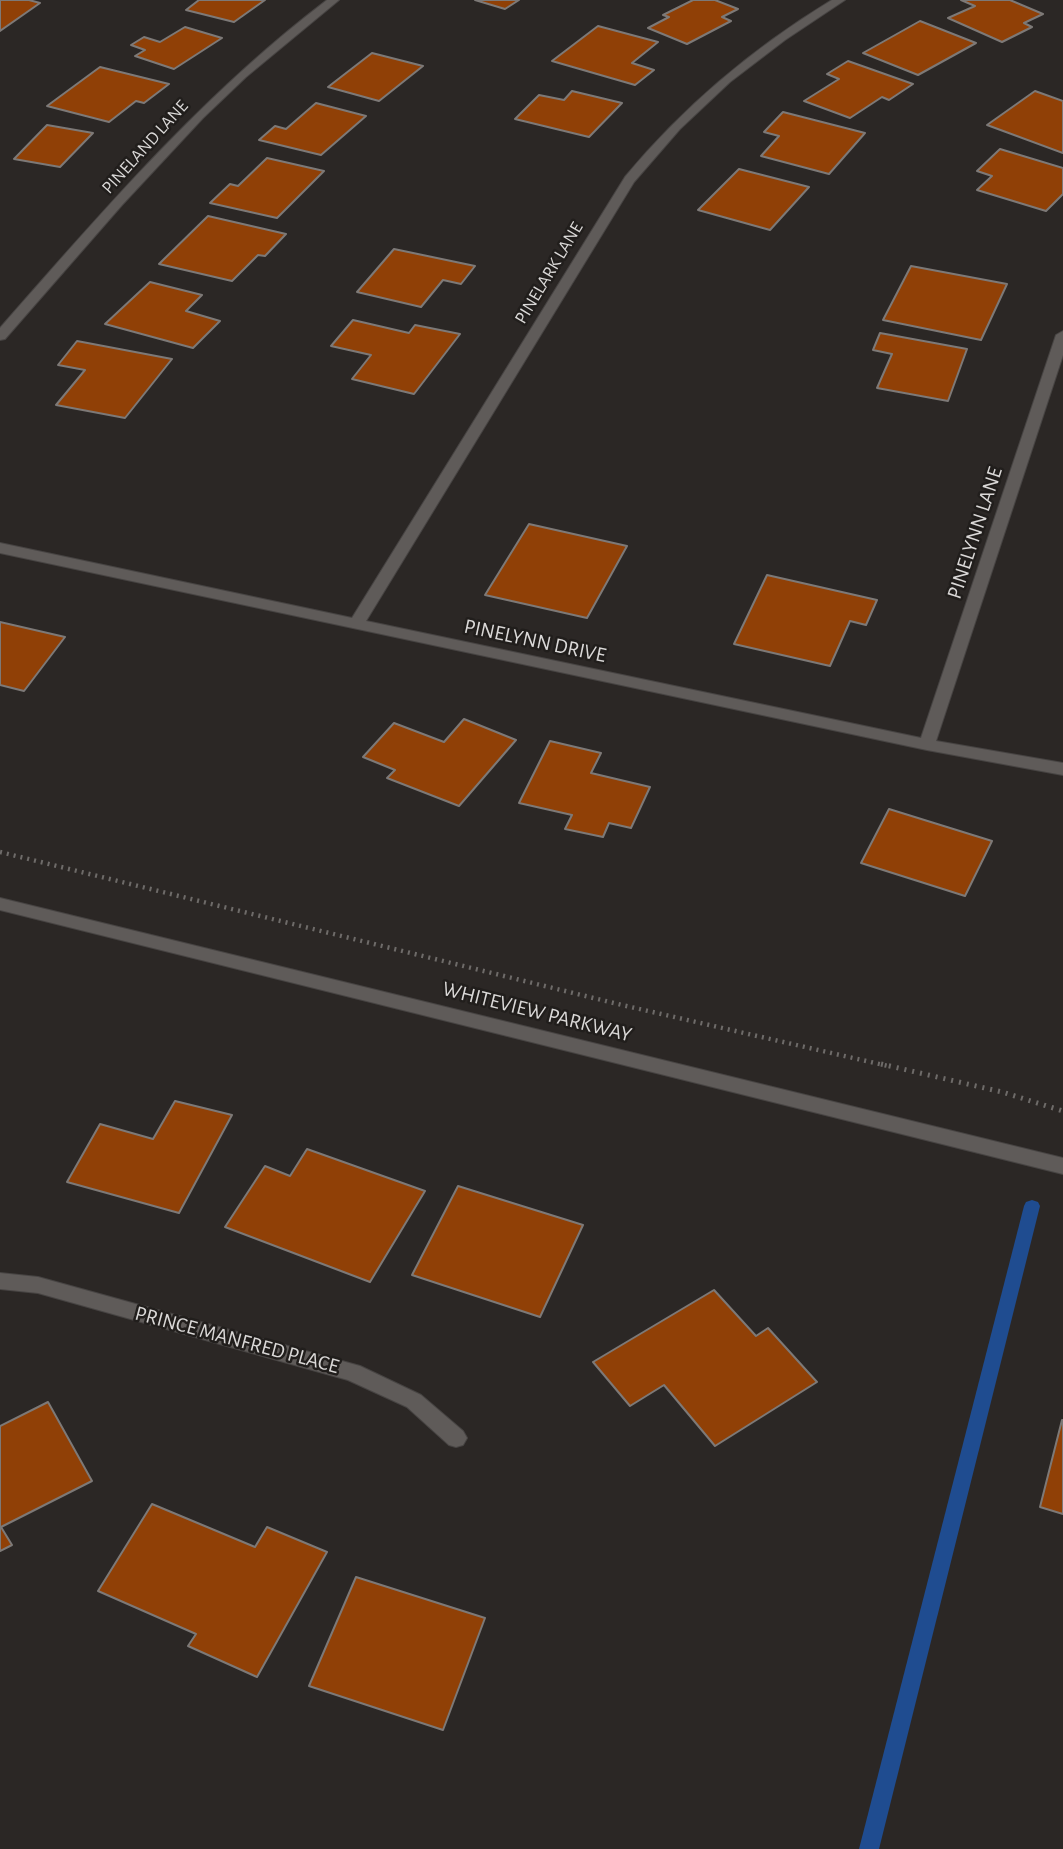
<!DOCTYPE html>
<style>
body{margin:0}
canvas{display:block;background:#2b2725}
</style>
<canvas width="1063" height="1849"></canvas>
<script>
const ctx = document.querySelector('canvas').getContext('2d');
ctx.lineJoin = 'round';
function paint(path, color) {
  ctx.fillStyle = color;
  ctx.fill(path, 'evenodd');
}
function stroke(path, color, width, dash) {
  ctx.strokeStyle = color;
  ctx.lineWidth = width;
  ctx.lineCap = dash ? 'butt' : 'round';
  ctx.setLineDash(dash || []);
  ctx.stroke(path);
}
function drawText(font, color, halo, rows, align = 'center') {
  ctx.font = font + ' "Alegreya Sans",sans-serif';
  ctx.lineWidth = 5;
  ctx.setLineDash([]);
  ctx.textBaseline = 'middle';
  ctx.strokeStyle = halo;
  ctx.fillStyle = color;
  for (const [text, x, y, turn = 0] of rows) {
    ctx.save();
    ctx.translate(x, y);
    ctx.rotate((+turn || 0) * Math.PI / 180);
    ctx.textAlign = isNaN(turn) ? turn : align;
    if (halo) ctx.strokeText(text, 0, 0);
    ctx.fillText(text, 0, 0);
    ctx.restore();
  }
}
const stream = new Path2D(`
 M1032,1200L1038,1202L1040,1206L879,1849H859L1024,1206L1026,1202Z`);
const building = new Path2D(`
 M0,0H29L40,3L0,31Z
 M199,0H265L234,22L186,10Z
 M475,0H519L505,9Z
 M693,0H715L738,9L722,17L731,21L687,44L648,28L669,17L663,15Z
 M961,0H1010L1043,14L1024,23L1032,27L1002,42L948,18L975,6Z
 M920,21L976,43L918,75L863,53Z
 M598,26L658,42L632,63L654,70L635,85L552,61Z
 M185,27L222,38L174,69L135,56L145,50L131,45L144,37L160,42Z
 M372,53L423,66L379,101L328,87Z
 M848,61L913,84L889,100L882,97L850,118L804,101L839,79L827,74Z
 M100,67L169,84L144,103L136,101L109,122L47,106Z
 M572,91L622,103L589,137L515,119L539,95L564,100Z
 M1035,91L1063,101V153L987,125Z
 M316,103L366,116L321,155L259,140L275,126L286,129Z
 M783,112L865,133L829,174L761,156L779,136L764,132Z
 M47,125L93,133L60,167L14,159Z
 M1000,149L1063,168V194L1046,211L977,190L992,176L977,171Z
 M267,158L324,171L277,218L210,203L230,184L238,186Z
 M739,169L809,187L770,230L698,210Z
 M208,216L286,234L265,256L258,255L232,281L159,264Z
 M394,249L475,266L461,284L443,280L421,307L357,292Z
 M911,266L1007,284L981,340L883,320Z
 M150,282L202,295L186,311L220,321L193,348L105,324Z
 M353,320L409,333L415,325L460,334L414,394L352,379L371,355L331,346Z
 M880,333L967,349L948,401L877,388L892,354L873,350Z
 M77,341L172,359L125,418L56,405L85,370L58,365Z
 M529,524L627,546L587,618L485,595Z
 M767,575L877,600L866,625L850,621L830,666L734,644Z
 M0,622L65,637L24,691L0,685Z
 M464,719L516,740L459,806L387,778L395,770L363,757L394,723L444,742Z
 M550,741L601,753L591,773L650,787L631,828L609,823L603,837L565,829L572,815L519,803Z
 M889,809L992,841L965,896L861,863Z
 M175,1101L232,1115L179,1213L67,1182L100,1124L153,1139Z
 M307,1149L425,1191L370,1282L225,1227L265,1166L290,1176Z
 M458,1186L583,1225L540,1317L412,1275Z
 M714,1290L756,1336L768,1328L817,1382L715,1446L664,1385L630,1406L593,1362Z
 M48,1402L92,1481L1,1527L12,1545L0,1551V1426Z
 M1062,1420H1063V1514L1040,1507Z
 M152,1504L255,1547L267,1527L327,1552L257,1677L188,1646L196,1634L98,1591Z
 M356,1577L485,1618L443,1730L309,1686Z`);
const pathFar1 = new Path2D(`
 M0,852L622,1005L888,1066`);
const path = new Path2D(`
 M881,1064L1002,1092L1063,1111`);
const minor = new Path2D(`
 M327,0H339L246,77L203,118L122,205L5,339L0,340V328C103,211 203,94 327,0Z
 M832,0H845L785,40L730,82L680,129L634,182L366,621L921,738L1056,335L1063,331V355L936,741L1063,763V775L927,750L0,553V543L352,618L625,177C684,106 753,48 832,0Z
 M0,1273L38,1277L360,1366L421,1395L463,1431L467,1438L463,1445L456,1447L449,1445L407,1407L348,1380L38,1293L0,1289Z`);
const tertiary = new Path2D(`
 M0,898L1063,1158V1174L0,910Z`);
const farStreetnames = [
 ["PINELAND LANE",145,147,-48],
 ["PINELARK LANE",549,273,-59]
];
const streetNames = [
 ["PINELYNN LANE",975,533,-72],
 ["PINELYNN DRIVE",535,641,12],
 ["WHITEVIEW PARKWAY",537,1012,14],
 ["PRINCE MANFRED PLACE",237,1340,15]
];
paint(stream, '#1f4c90');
paint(building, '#904006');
stroke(building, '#7d7977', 2);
stroke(minor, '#474443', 2);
stroke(tertiary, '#474443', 2);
stroke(pathFar1, '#6e6b69', 4.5, [2, 5]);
stroke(path, '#6e6b69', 5, [2, 6]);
paint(minor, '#5f5b59');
paint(tertiary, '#5f5b59');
drawText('18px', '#dad8d7', '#211e1c', farStreetnames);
drawText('21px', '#dad8d7', '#211e1c', streetNames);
</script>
